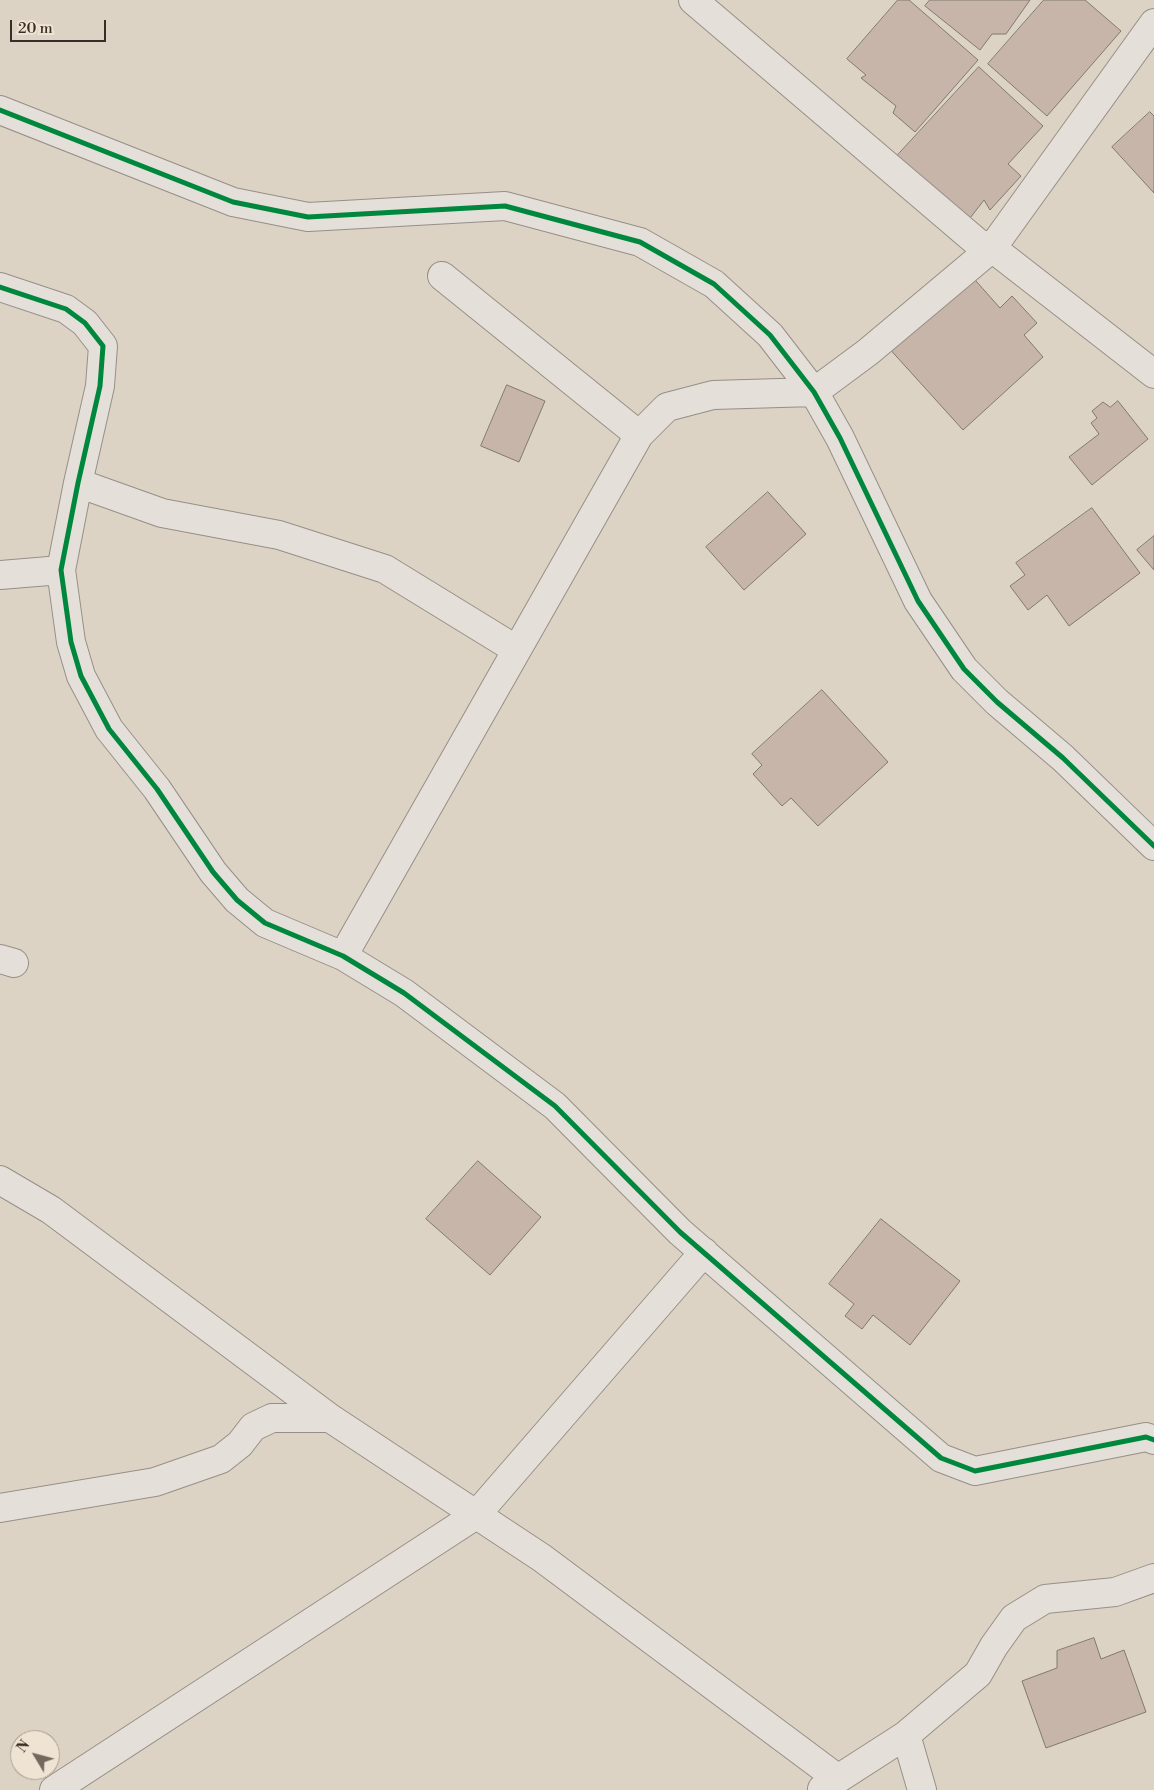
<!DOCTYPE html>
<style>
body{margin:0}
#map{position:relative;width:1154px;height:1790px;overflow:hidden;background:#dcd3c5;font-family:"Libre Bodoni",serif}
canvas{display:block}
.north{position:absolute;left:10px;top:1730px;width:50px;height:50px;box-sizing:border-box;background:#efe3d3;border:1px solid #a69b8e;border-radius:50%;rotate:307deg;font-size:14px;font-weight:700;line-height:20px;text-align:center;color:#392e27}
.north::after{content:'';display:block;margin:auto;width:18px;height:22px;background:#72685e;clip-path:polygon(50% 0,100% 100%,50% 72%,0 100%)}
.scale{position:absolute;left:10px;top:20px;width:96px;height:22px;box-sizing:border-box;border:2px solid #392e27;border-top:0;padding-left:6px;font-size:15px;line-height:18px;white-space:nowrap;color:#392e27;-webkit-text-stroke:4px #efe3d3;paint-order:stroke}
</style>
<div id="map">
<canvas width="1154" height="1790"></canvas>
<div class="north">N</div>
<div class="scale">20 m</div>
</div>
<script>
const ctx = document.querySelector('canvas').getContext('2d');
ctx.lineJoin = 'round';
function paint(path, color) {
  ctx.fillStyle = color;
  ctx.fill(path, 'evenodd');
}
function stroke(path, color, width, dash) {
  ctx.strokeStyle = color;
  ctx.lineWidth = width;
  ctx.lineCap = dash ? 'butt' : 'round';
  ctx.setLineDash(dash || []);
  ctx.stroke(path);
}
const building = new Path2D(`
 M898,0H909L978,60L915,132L893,113L896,106L861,78L866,75L847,59Z
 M930,0H1030L1006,34H992L980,50L925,6Z
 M1044,0H1085L1121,31L1047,116L988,64Z
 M979,67L1043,126L1008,164L1021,176L990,210L984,200L967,222L896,157Z
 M1150,112L1154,116V193L1112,147Z
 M968,272L1000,308L1012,296L1037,323L1024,335L1043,357L963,430L887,346Z
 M507,385L545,401L519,462L481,446Z
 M1118,401L1148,439L1092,485L1069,457L1099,434L1091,423L1097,418L1092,411L1103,402L1110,407Z
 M768,492L806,534L744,590L706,547Z
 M1092,508L1140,573L1069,626L1047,595L1028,610L1010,586L1025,575L1016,563Z
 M1154,536V570L1137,550Z
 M822,690L888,762L818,826L791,798L782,806L753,774L762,765L752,754Z
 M478,1161L541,1217L490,1275L426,1219Z
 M881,1219L960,1281L910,1345L873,1315L862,1329L845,1316L854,1304L829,1284Z
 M1094,1638L1101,1659L1124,1650L1146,1712L1046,1748L1022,1681L1057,1668V1651Z`);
const street = new Path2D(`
 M693,0L978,243L992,248L1154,374
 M0,110L233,202L308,217L505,206L640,242L714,284L770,335L814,392L840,438L918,601L964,669L997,702L1063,758L1154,846
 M442,276L639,435
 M0,287L66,309L85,323L103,346L100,386L78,483L61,570L71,642L81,676L109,729L157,789L213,872L237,900L265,923L343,956L404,993L555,1106L680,1232L941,1458L975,1471L1146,1437L1154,1440
 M78,483L162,513L279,535L385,569L517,650
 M0,575L61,570
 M343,956L639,435L667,407L713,395L814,392L868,352L992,248L1154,23
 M0,959L14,963
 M0,1180L51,1210L330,1418L542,1558L837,1778
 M0,1508L155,1482L221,1459L240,1444L253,1427L272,1418H330
 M906,1735L922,1790
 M822,1789L906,1735L978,1674L994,1646L1014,1618L1045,1599L1115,1592L1154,1578
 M54,1790L476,1515L704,1252`);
const cycleway = new Path2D(`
 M0,110L233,202L308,217L505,206L640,242L714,284L770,335L814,392L840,438L918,601L964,669L997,702L1063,758L1154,846
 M0,287L66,309L85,323L103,346L100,386L78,483L61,570L71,642L81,676L109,729L157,789L213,872L237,900L265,923L343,956L404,993L555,1106L680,1232L941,1458L975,1471L1146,1437L1154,1440`);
paint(building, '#c8b5aa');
stroke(building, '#7f7971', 1);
stroke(street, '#968f87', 30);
stroke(street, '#e4e0d9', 28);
stroke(cycleway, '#00873e', 5);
</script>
